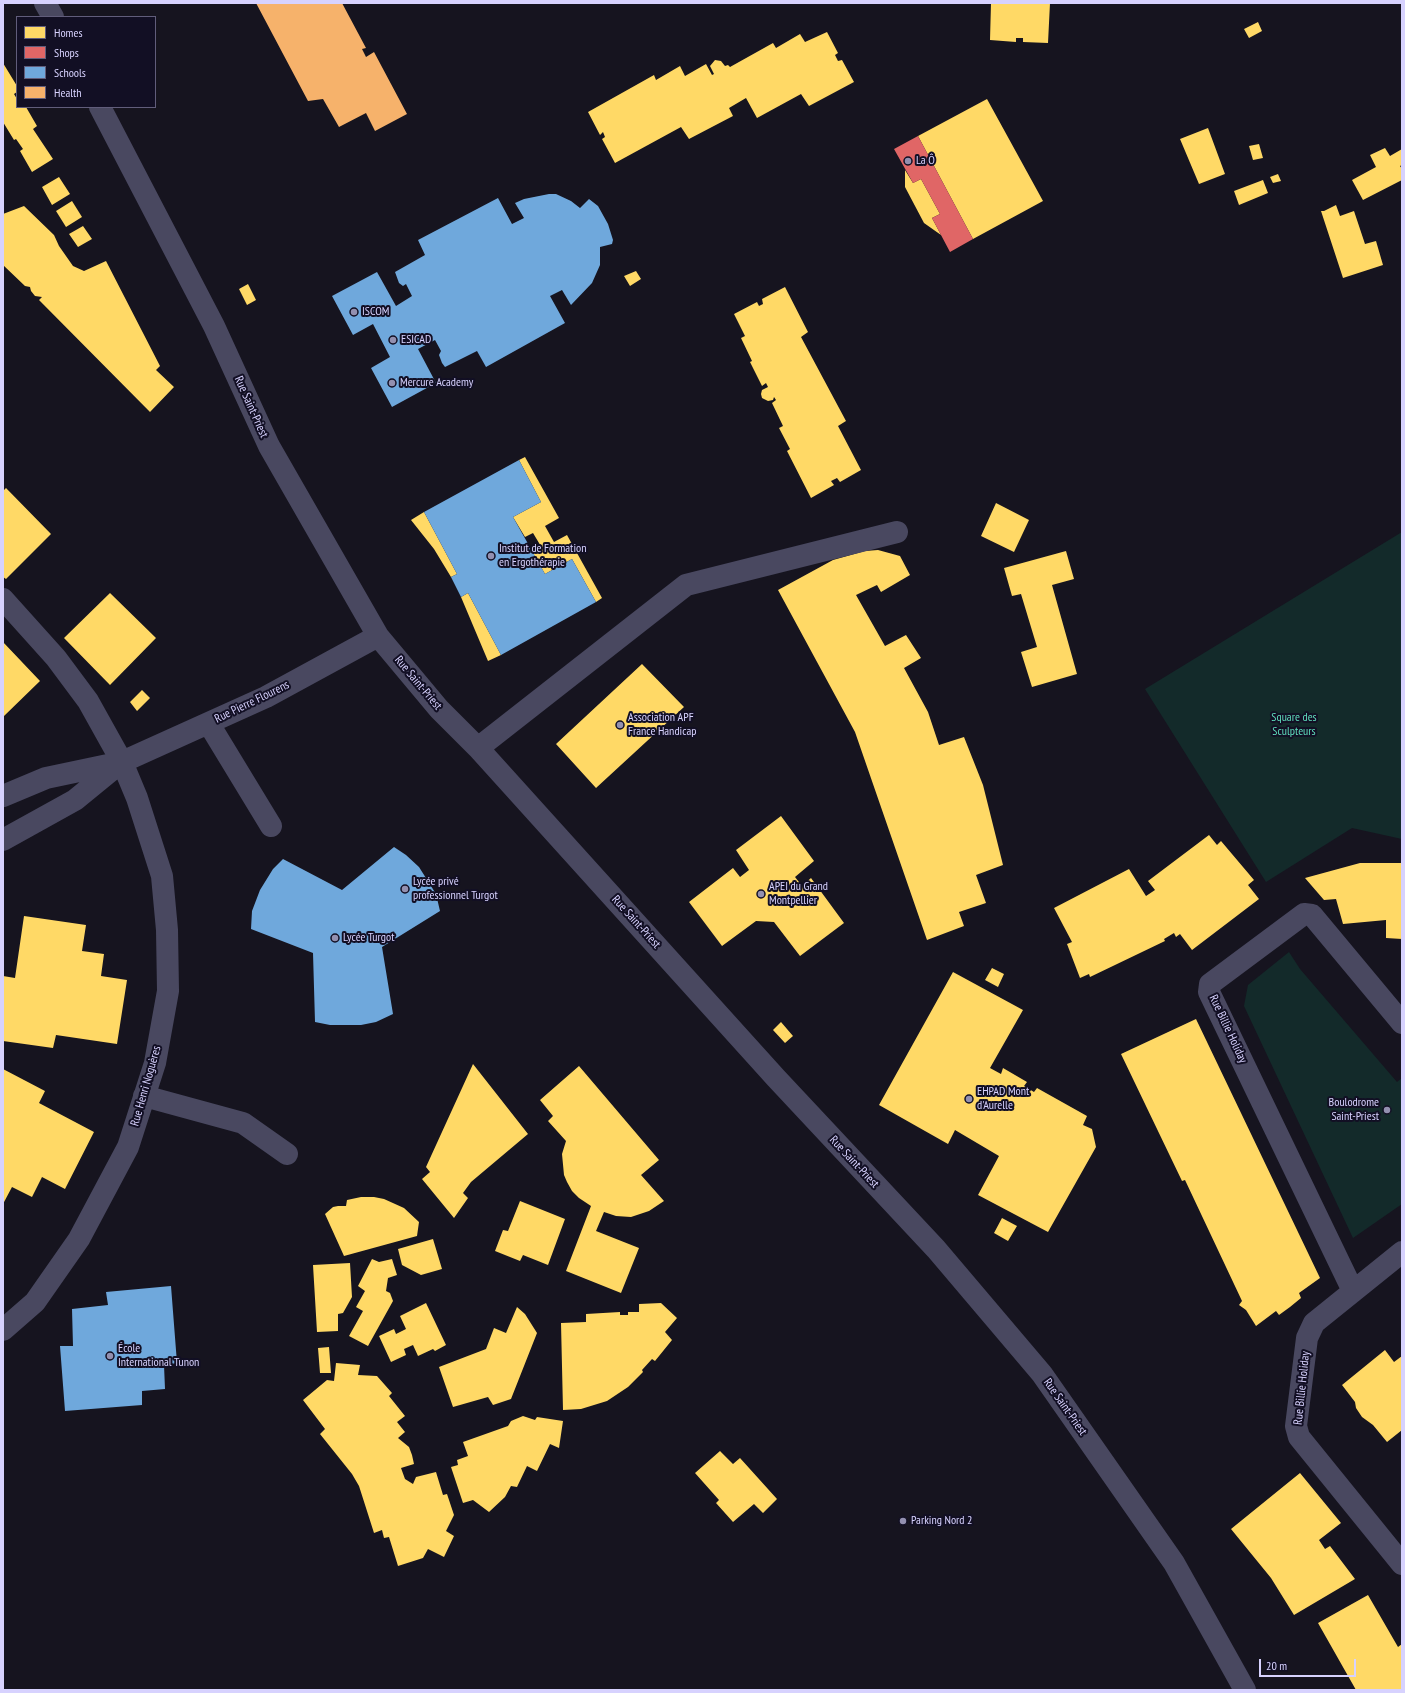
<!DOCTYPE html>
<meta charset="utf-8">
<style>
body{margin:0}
#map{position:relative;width:1405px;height:1693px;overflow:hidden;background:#16141f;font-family:"PT Sans Narrow",sans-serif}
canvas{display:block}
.frame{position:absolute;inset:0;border:4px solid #d7d2fe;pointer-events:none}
.legend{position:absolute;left:16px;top:16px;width:140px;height:92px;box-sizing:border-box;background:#120f24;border:1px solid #615d7b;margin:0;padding:5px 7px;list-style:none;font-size:12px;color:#d7d2fe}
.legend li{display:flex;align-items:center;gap:8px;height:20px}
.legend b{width:20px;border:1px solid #615d7b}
.scale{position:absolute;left:1259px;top:1659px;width:97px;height:18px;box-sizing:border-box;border:2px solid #d7d2fe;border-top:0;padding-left:5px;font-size:12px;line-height:14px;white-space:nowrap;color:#d7d2fe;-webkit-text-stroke:3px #120f24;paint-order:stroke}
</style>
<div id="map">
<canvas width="1405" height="1693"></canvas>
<div class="frame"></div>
<ul class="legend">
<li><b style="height:11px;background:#ffd966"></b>Homes</li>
<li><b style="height:11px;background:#e06666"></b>Shops</li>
<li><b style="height:11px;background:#6fa8dc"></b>Schools</li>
<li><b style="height:11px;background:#f6b26b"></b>Health</li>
</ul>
<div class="scale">20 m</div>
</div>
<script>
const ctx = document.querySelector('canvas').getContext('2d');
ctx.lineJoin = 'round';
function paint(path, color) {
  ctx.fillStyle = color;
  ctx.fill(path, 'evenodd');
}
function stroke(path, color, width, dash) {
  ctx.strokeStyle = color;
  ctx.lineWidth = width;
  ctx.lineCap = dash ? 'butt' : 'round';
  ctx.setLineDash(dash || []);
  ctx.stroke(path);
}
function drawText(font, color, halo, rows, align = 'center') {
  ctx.font = font + ' "PT Sans Narrow",sans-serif';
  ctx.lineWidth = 4;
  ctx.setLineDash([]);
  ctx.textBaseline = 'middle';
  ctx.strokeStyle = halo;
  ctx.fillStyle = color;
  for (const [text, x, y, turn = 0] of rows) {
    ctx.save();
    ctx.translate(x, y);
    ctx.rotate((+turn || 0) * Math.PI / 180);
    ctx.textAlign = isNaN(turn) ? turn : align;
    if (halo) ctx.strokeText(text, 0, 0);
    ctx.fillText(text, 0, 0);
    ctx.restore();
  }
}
const green = new Path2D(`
 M1402,532V839L1352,828L1266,882L1145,689Z
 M1289,952L1300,969L1397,1082L1402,1078V1204L1353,1238L1244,1006L1248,985Z`);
const homes = new Path2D(`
 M991,3H1050L1048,43L1023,42V38H1016V42L990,40Z
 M1258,22L1262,31L1249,38L1244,29Z
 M827,32L838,53L835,55L838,61L842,60L854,82L809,106L801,94L757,118L746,98L729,108L733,116L689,139L681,127L615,163L602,139L605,137L603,132L600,135L588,112L654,75L656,80L680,66L685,76L706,64L712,75L714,74L710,66L715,60L721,61L725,66L728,65L730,67L773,43L776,48L800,34L805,42Z
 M3,63L17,86V92L14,94L17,99V107H26L37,126L33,129L53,159L32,172L20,151L23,149L16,139L14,140L3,122L4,114L3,112Z
 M987,99L1043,201L973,239L918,136Z
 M1208,128L1225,174L1199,184L1180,139Z
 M1259,144L1263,158L1253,160L1249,146Z
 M1385,148L1390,156L1402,149V165L1400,166L1402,169V180L1363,200L1352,180L1376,167L1370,155Z
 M905,170L913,183L921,179L940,214L932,218L941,235L924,223L905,187Z
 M1278,174L1281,181L1273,183L1270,177Z
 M59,177L70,194L52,205L42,187Z
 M1263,180L1268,193L1239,205L1234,191Z
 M72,201L82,217L66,227L56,211Z
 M1336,205L1340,216L1354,211L1365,244L1376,241L1383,265L1343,278L1321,211H1324Z
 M24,206L54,235L59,246L73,266L84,271L106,261L160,366L156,370L174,387L150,412L39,300L42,297L35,296L31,291L30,287L25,286L3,265V214Z
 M83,226L92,239L78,247L69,234Z
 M636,271L641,279L630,286L624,276Z
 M248,284L256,300L247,305L239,289Z
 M785,287L808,332L801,337L846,421L838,426L861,470L840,482L837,478L831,481L834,485L811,498L787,451L790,449L779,428L783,426L772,403L776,400L774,397L773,400L768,401L762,398L761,394L762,390L768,387L766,383L762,386L750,362L752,361L741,338L745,336L734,314L757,302L759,306L763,304L762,299Z
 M525,457L559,518L545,526L554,542L567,535L602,598L596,602L572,559L545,574L533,553L542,548L533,533L525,537L513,517L541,502L519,460Z
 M6,488L51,534L6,579L3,577V491Z
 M996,503L1029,520L1014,552L981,536Z
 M424,512L457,574L451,577L434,549L411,520Z
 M878,550L900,556L910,575L881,592L877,585L856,595L885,646L906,635L921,658L904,668L928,712L939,745L964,737L983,785L1003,865L976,875L986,903L959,912L964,926L927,940L855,732L778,590L833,560L865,551Z
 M1066,551L1074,579L1052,585L1077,674L1032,687L1021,652L1037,647L1021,594L1012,596L1004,568Z
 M110,593L156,638L110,685L64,638Z
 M468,593L501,655L488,661L461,597Z
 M3,642L40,681L3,717Z
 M642,664L684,707L596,788L556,744Z
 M142,690L150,698L137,711L130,702Z
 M781,816L814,861L795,877L802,886L811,878L844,923L800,956L774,922L756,921L722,946L689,902L733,868L740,877L749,870L736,850Z
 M1209,835L1217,845L1221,841L1254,880L1248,885L1259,899L1192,950L1180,934L1176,937L1174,933L1164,939L1165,941L1090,977L1089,974L1080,978L1067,944L1072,942L1054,908L1129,869L1146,896L1155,890L1148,881Z
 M1360,863H1402V939L1386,938V920L1343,924L1336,899L1324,900L1305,878Z
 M24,916L86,925L82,951L104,954L101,976L127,980L117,1044L56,1035L53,1048L3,1041V976L15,978Z
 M992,968L1004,974L998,987L985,980Z
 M953,972L1023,1010L990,1068L1001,1074L1003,1068L1027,1082L1024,1086L1034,1092L1037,1088L1087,1116L1083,1125L1092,1129L1096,1147L1048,1232L978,1195L999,1156L955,1130L948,1144L879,1105Z
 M1196,1019L1320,1278L1299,1293L1301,1298L1290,1307L1279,1315L1276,1311L1256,1326L1246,1310L1239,1305L1242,1301L1185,1180L1182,1181L1121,1054Z
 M781,1022L793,1036L785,1043L773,1030Z
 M473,1064L528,1134L471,1182L463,1193L468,1198L454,1218L422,1179L430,1172L426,1167Z
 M579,1066L659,1160L641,1175L664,1201L649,1211L631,1217L616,1216L604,1212L596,1231L639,1248L621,1293L566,1271L591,1206L579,1198L572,1191L567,1182L564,1175L562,1154L566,1141L548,1121L553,1116L540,1100Z
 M3,1069L45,1091L39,1103L94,1132L65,1189L42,1177L32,1197L12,1187L3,1204Z
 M361,1197H374L384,1199L404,1208L419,1222L417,1236L344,1256L325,1214L333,1207L338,1206H346L347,1200Z
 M520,1201L565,1219L548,1265L523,1255L520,1261L495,1251L503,1230L508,1231Z
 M1002,1218L1017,1226L1008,1241L994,1233Z
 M433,1239L442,1269L421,1275L402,1265L398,1249Z
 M372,1259L379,1262L392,1259L397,1275L388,1278L386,1291L390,1293L393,1301L368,1346L349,1336L363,1311L356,1307L365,1291L358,1286Z
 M350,1263L352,1297L343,1313L338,1314V1331L317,1332L313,1265Z
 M426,1303L446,1345L435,1351L433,1349L418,1356L413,1345L404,1349L406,1355L391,1362L379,1336L394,1329L396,1334L406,1329L400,1316Z
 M661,1303L677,1318L665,1332L672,1340L655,1361L652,1359L642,1370L643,1372L628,1387L607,1401L581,1409L563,1410L561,1323L586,1322V1314L620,1312V1315H628V1312H639V1304Z
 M517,1307L525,1314L537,1333L511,1399L493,1405L488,1397L453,1407L439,1367L486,1349L494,1328L506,1333Z
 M329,1347L331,1373H320L318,1348Z
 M1385,1350L1394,1362L1402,1356V1430L1387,1442L1373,1425L1362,1417L1356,1408L1355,1402L1342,1385Z
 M336,1363L360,1365L358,1375L377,1376L392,1393L389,1396L405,1416L397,1422L405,1432L398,1438L409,1447L412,1455L414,1464L401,1468L405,1479L413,1484L416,1477L436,1472L443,1495L447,1494L454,1515L446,1531L454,1536L444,1557L428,1549L423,1558L398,1566L389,1537L384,1538L382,1530L374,1533L359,1486L352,1474L320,1434L325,1429L303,1400L327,1380L334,1381Z
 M523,1416L535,1420L537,1417L563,1421L559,1448L550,1444L537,1471L527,1466L517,1487L511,1486L505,1497L489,1512L473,1500L463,1503L451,1467L458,1465L457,1460L468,1456L463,1442L508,1426L511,1421Z
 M720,1451L733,1464L740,1458L777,1499L763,1513L754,1504L733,1522L716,1503L719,1500L695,1473Z
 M1300,1473L1341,1523L1319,1540L1325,1549L1330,1546L1355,1579L1294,1615L1271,1578L1231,1529Z
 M1368,1595L1398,1647L1402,1644V1690H1356L1318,1623Z`);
const shops = new Path2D(`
 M918,136L973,239L950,252L932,218L940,214L921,179L913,183L894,149Z`);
const schools = new Path2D(`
 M549,194H556L571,201L580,208L589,199L598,206L608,224L613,240L612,244L600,247V265L592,283L571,305L562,290L550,296L565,323L486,367L477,351L445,367L442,363L439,355L441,351L435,340L418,349L436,383L392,407L371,368L390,357L373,324L353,335L332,296L377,272L396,306L412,296L406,284L403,286L399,283L395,272L425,255L418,240L498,198L512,224L524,218L515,203L524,199Z
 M519,460L541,502L513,517L545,574L572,559L596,602L501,655L468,593L461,597L451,577L457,574L424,512Z
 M394,847L406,855L419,867L436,894L440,911L382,947L393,1014L376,1022L361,1025H330L315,1022L313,953L251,929L252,911L260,890L273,869L283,859L342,890Z
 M171,1286L177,1363L164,1365L165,1389L142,1391V1405L65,1411L60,1346H73L72,1309L108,1305L106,1292Z`);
const health = new Path2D(`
 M256,3H342L366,48L362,49L366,57L374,52L407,114L375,131L366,113L339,127L323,99L308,101Z`);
const minor = new Path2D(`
 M45,3L53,17
 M100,107L214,326L269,446L378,636L439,709L478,748L776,1078L936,1249L1042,1374L1174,1563L1245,1690
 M3,599L56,658L88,701L122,762L137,798L162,876L167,930L168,991L155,1063L128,1147L79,1239L35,1302L3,1330
 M209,724L271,826
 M478,748L686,585L897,532
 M3,796L46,778L122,762L266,697L378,636
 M3,840L75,800L119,764
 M144,1096L243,1123L287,1154
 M1402,1252L1314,1323L1307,1338L1296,1426L1299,1437L1402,1564
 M1353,1291L1209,992L1210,984L1304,914L1312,915L1402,1023`);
const markers = [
 [908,161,4,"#9390b0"],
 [354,312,4,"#9390b0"],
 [393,340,4,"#9390b0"],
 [392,383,4,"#9390b0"],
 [491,556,4,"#9390b0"],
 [620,725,4,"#9390b0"],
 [405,889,4,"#9390b0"],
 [761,894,4,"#9390b0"],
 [335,938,4,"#9390b0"],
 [969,1099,4,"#9390b0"],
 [1387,1110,4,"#9390b0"],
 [110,1356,4,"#9390b0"],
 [903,1521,4,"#9390b0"]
];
const poiNames = [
 ["La Ô",916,161],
 ["ISCOM",362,312],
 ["ESICAD",401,340],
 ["Mercure Academy",400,383],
 ["Institut de Formation",499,549],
 ["en Ergothérapie",499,563],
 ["Association APF",628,718],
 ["France Handicap",628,732],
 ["Lycée privé",413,882],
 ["professionnel Turgot",413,896],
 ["APEI du Grand",769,887],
 ["Montpellier",769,901],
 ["Lycée Turgot",343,938],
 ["EHPAD Mont",977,1092],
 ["d'Aurelle",977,1106],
 ["Boulodrome",1379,1103,"right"],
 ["Saint-Priest",1379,1117,"right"],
 ["École",118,1349],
 ["International Tunon",118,1363],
 ["Parking Nord 2",911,1521]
];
const streetNames = [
 ["Rue Saint-Priest",251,407,66],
 ["Rue Saint-Priest",418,683,50],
 ["Rue Pierre Flourens",252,702,-26],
 ["Rue Saint-Priest",636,922,48],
 ["Rue Billie Holiday",1228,1029,65],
 ["Rue Henri Noguères",146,1086,-74],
 ["Rue Saint-Priest",854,1162,47],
 ["Rue Billie Holiday",1302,1388,-84],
 ["Rue Saint-Priest",1065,1407,55]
];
const parkNames = [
 ["Square des",1294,718],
 ["Sculpteurs",1294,732]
];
paint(green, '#132a2a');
paint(homes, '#ffd966');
paint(shops, '#e06666');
paint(schools, '#6fa8dc');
paint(health, '#f6b26b');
stroke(minor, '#494860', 22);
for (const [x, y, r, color] of markers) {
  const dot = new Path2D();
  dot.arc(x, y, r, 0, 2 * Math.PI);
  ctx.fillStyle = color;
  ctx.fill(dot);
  stroke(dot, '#120f24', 1.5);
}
drawText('12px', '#d7d2fe', '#120f24', poiNames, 'left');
drawText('12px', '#d7d2fe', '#120f24', streetNames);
drawText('12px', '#5fdebd', '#120f24', parkNames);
</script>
